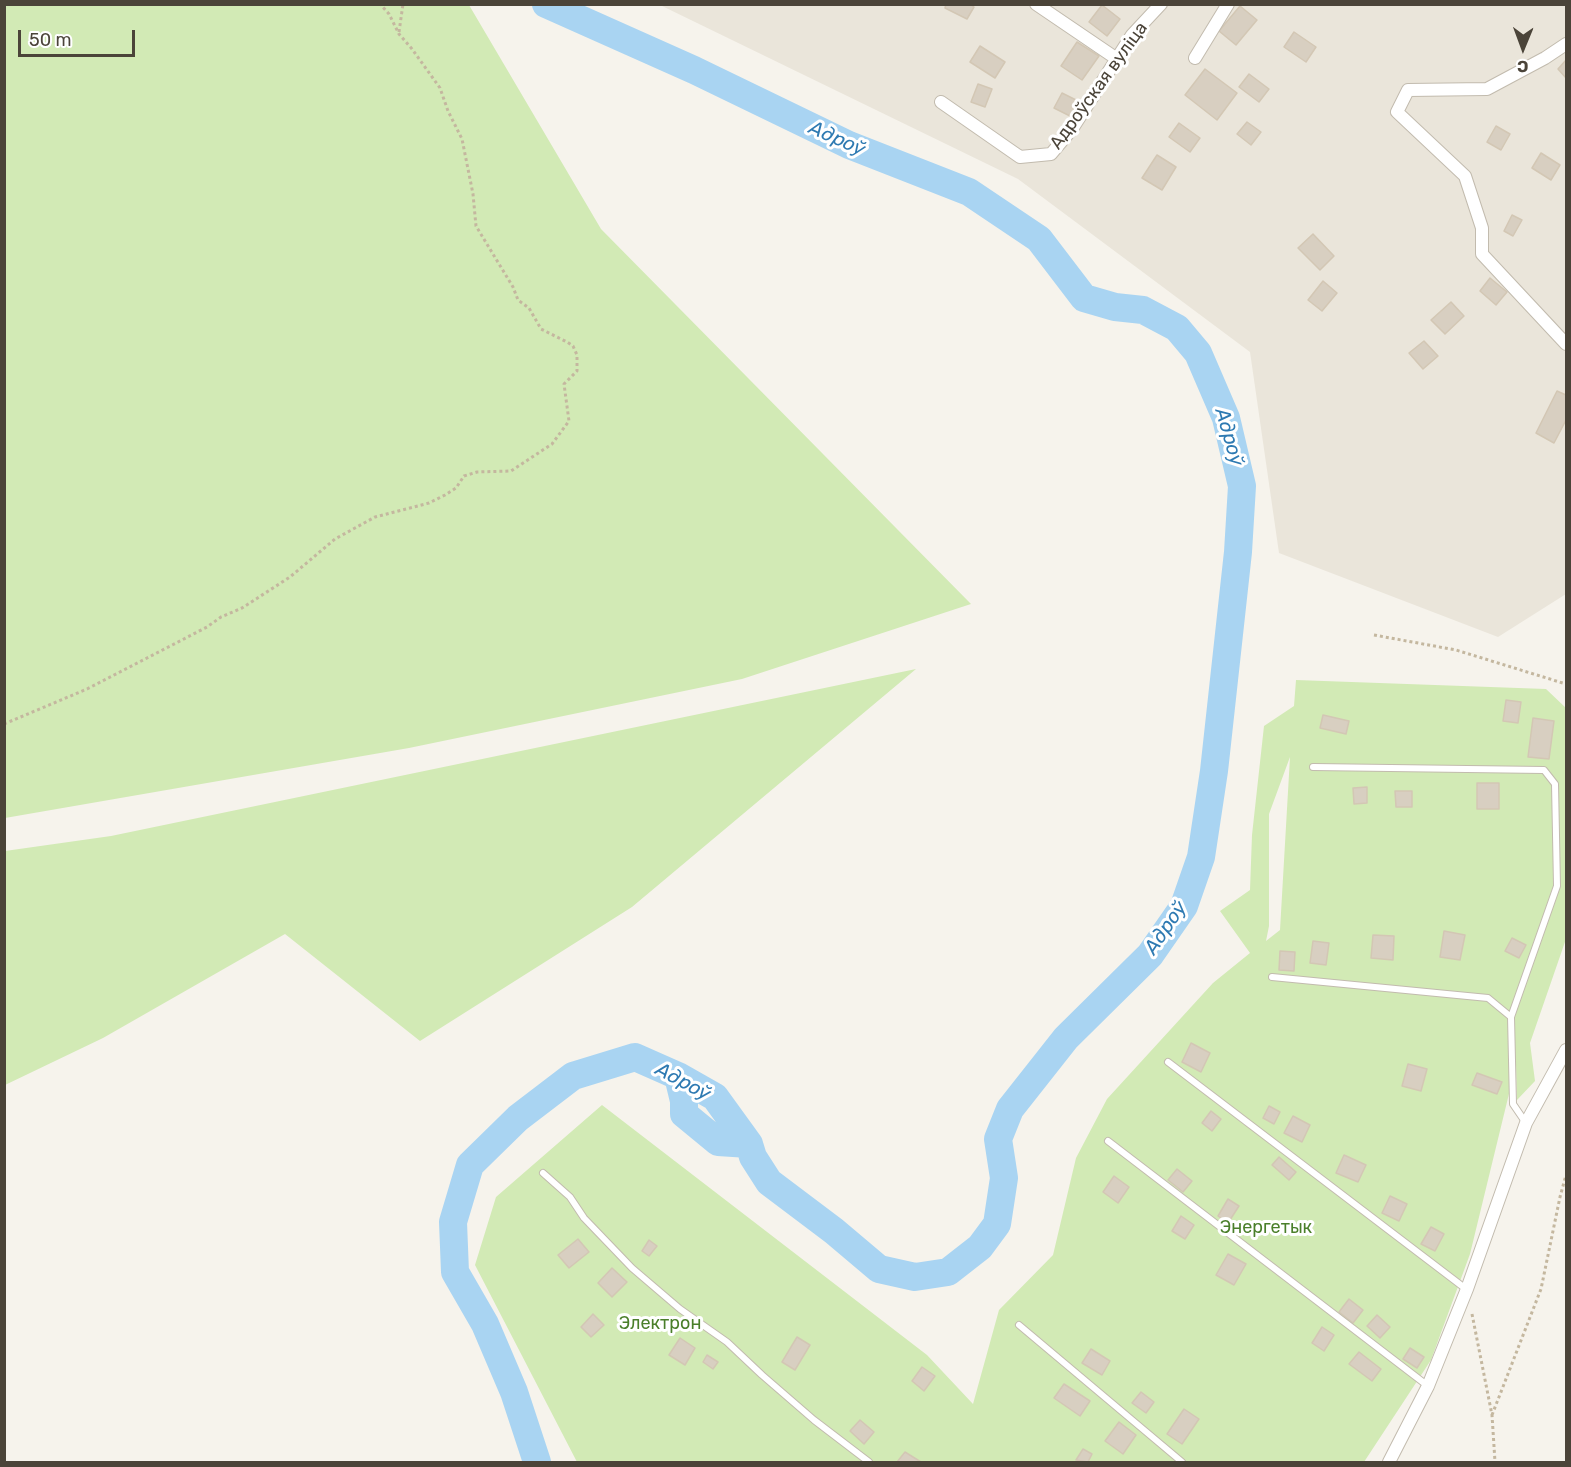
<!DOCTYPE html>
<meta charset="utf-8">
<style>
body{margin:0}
#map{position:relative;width:1571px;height:1467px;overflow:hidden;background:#f6f3ec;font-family:Rubik,sans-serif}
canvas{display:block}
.frame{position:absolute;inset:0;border:6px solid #4b4439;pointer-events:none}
.north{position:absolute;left:1493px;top:18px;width:60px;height:60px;-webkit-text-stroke:4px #fff;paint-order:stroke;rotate:181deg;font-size:16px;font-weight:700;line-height:24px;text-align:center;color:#4b4439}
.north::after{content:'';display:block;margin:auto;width:21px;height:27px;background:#4b4439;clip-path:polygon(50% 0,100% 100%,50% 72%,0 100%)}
.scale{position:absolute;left:18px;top:30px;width:117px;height:27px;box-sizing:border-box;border:3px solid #4b4439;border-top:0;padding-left:8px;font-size:18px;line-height:21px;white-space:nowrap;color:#4b4439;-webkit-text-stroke:4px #fff;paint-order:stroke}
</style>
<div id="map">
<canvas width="1571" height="1467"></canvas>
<div class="frame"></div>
<div class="north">С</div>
<div class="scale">50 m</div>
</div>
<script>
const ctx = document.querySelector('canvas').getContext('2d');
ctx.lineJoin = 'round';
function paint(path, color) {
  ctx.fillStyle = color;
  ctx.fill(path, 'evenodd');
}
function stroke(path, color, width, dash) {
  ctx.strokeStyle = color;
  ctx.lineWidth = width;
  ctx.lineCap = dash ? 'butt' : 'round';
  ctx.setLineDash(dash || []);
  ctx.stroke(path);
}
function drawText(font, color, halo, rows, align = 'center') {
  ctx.font = font + ' Rubik,sans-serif';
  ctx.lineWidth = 6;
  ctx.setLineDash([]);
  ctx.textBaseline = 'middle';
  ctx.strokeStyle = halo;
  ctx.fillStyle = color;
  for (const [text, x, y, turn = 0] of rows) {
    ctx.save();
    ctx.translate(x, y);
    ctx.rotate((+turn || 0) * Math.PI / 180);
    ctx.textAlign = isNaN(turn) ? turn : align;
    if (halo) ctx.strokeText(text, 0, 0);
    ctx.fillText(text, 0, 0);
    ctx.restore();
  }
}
const residential = new Path2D(`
 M660,5H1566V594L1498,637L1279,553L1250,352L1018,179Z`);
const green = new Path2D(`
 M5,4L469,5L601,229L971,604L742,679L409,748L5,818Z
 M916,669L632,907L420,1041L285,934L103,1038L5,1085V851L111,836Z
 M1296,680L1546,689L1566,708V939L1530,1043L1535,1081L1517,1100L1516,1065L1470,1254L1431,1360L1364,1462H577L475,1265L496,1197L602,1105L927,1355L973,1404L999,1310L1053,1255L1076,1158L1107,1099L1213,983L1250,953L1220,911L1250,890L1252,835L1264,726L1294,706ZM1290,757L1280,930L1266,941L1269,926V814Z`);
const river = new Path2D(`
 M678,1076L684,1101V1114L718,1142L749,1144
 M537,1462L514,1392L485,1324L455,1272L453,1222L470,1165L518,1118L573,1076L635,1057L678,1076L715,1097L749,1144L753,1157L769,1182L834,1231L879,1269L915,1277L948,1272L980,1247L997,1224L1004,1178L998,1139L1010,1109L1066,1038L1150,955L1184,906L1201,857L1214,771L1238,552L1242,486L1226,418L1198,353L1177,328L1143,310L1115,307L1084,298L1039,239L969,192L849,145L694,70L546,4`);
const building = new Path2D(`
 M946,4H970L974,7L967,19L945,8Z
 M1102,5L1120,19L1107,36L1089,22Z
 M1240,6L1257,20L1236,45L1219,31Z
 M1294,32L1316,47L1306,62L1284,47Z
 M1077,42L1099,56L1082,80L1061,66Z
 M980,46L1005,62L995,78L970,62Z
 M1566,60V78L1558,69Z
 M1205,69L1237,93L1217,120L1185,95Z
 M1249,74L1269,89L1259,102L1239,87Z
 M978,84L992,89L985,107L971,102Z
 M1062,93L1084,104L1076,119L1054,108Z
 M1247,122L1261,132L1251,145L1237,134Z
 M1179,123L1200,138L1190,152L1169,137Z
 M1496,126L1510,134L1501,150L1487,142Z
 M1541,153L1560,165L1551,180L1532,168Z
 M1157,155L1176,167L1162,190L1142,178Z
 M1512,215L1522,220L1513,236L1504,231Z
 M1313,234L1334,256L1320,270L1298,248Z
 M1490,278L1507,292L1496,305L1480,291Z
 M1323,281L1337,293L1322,311L1308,300Z
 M1451,302L1464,316L1445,334L1431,320Z
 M1424,341L1438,356L1423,369L1409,353Z
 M1557,391L1566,395V420L1554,443L1536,433Z
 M1506,700L1521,702L1518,723L1503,721Z
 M1323,715L1349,721L1346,734L1320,728Z
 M1533,718L1554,721L1549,759L1528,757Z
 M1477,783H1499V809H1477Z
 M1367,787V803L1354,804L1353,788Z
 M1395,791H1412V807H1396Z
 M1444,931L1465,935L1460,960L1440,957Z
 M1373,935L1394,936L1393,960L1371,958Z
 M1512,938L1526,945L1519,958L1505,951Z
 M1313,941L1329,943L1326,965L1310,963Z
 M1280,951L1295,952L1294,971L1279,970Z
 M1191,1043L1210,1053L1201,1072L1182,1062Z
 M1408,1064L1427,1069L1421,1091L1402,1086Z
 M1477,1073L1502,1082L1497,1094L1472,1085Z
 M1269,1106L1280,1112L1274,1124L1263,1118Z
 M1211,1111L1221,1119L1212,1131L1202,1123Z
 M1293,1116L1310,1125L1302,1142L1284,1133Z
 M1344,1155L1366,1165L1358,1182L1336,1173Z
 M1279,1157L1296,1172L1289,1180L1272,1165Z
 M1177,1169L1192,1181L1183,1192L1168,1180Z
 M1114,1176L1129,1187L1118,1203L1103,1192Z
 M1390,1196L1407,1204L1399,1221L1382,1213Z
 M1228,1199L1239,1206L1228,1223L1218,1216Z
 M1181,1216L1194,1225L1185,1239L1172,1231Z
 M1431,1227L1444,1234L1435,1251L1421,1244Z
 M578,1239L589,1252L569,1268L558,1255Z
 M649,1240L657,1246L649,1256L642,1251Z
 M1228,1254L1246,1264L1234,1285L1216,1275Z
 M612,1268L627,1282L612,1297L598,1283Z
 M1349,1299L1363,1310L1353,1323L1339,1312Z
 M593,1314L604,1325L591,1337L581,1327Z
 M1377,1315L1390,1327L1380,1338L1367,1326Z
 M1322,1327L1334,1335L1324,1351L1312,1343Z
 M797,1337L810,1345L795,1370L782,1362Z
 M680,1338L695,1348L685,1365L669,1355Z
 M1410,1348L1424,1357L1417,1368L1403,1359Z
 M1091,1349L1110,1361L1102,1375L1082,1363Z
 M1359,1352L1381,1369L1372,1381L1349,1364Z
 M707,1355L718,1362L713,1369L703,1362Z
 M922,1367L935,1376L924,1391L912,1381Z
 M1064,1384L1090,1401L1080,1416L1054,1398Z
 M1141,1392L1154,1402L1146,1413L1132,1403Z
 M1184,1409L1199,1419L1182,1444L1167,1434Z
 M860,1420L874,1432L864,1444L850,1431Z
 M1119,1422L1136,1435L1123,1454L1105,1441Z
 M1083,1449L1092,1454L1088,1462L1076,1460Z
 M905,1452L921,1462H897Z`);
const path = new Path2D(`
 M399,32L403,4
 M1374,635L1456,650L1566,684
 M4,724L87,689L207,627L221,617L242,608L290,577L335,539L375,517L429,503L445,495L456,488L464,476L477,472L511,471L552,444L569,421L564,384L577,371V355L573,346L567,342L541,329L529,308L518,300L513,287L476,226L473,194L462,139L448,111L440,88L412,49L399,34L389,14L380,4
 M1472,1314L1492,1415L1495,1462
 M1492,1415L1541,1289L1560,1197L1566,1175`);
const lane = new Path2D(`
 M1313,767L1544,770L1555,784L1557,886L1511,1017
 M1272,977L1488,998L1511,1017L1513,1104L1526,1123
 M1168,1062L1466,1289
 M1108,1141L1428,1386
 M543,1173L570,1197L584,1218L632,1268L680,1309L727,1342L762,1375L814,1420L869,1462
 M1019,1325L1182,1462`);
const street = new Path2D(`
 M1036,4L1117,59
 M1566,44L1545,58L1487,89L1408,90L1397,112L1465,176L1482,228V254L1566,344
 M1195,58L1228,4
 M941,102L1020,157L1051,154L1072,129L1132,35L1161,4
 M1389,1462L1428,1386L1467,1289L1526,1123L1566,1050`);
const streetNames = [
 ["Адроўская вуліца",1099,86,-54]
];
const parkNames = [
 ["Энергетык",1266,1228],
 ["Электрон",660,1324]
];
const waterNames = [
 ["Адроў",837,139,24],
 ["Адроў",1229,437,74],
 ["Адроў",1166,928,-56],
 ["Адроў",683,1082,28]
];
paint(residential, '#eae5da');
paint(green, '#d2eab5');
stroke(river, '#a9d4f2', 28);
paint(building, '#d8cfc1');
stroke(building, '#d3c7b4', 1.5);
stroke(lane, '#c2bbae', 8);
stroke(street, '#c2bbae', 14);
stroke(path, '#c4b79f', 3, [3, 3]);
stroke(lane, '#fff', 6);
stroke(street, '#fff', 12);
drawText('18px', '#4b4439', '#fff', streetNames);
drawText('18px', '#4a7f2a', '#fff', parkNames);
drawText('italic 20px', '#2e7ab2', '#fff', waterNames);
</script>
